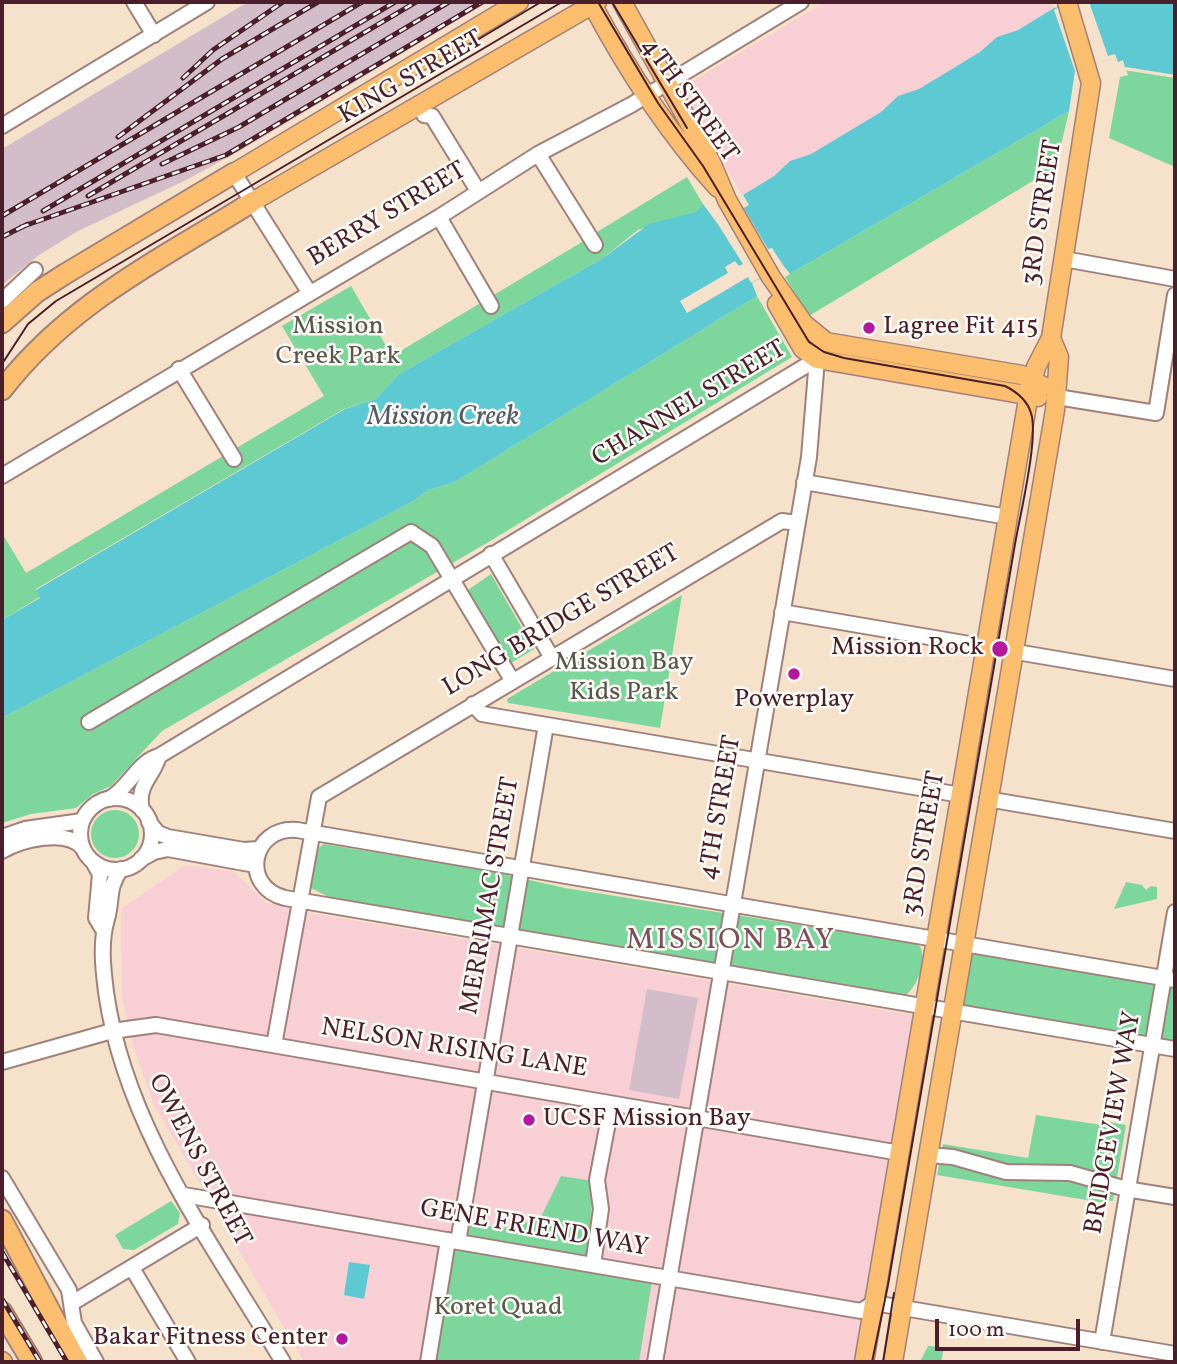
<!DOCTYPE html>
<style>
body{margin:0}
#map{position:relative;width:1177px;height:1364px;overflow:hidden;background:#f6e2cb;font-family:Vollkorn,serif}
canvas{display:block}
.frame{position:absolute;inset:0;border:4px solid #4a1f2b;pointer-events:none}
.scale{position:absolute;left:935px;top:1319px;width:145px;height:32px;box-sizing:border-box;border:4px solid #4a1f2b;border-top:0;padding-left:9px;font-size:21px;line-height:24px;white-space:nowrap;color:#4a1f2b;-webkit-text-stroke:5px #fdfcf7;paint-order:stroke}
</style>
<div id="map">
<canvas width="1177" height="1364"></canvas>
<div class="frame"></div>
<div class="scale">100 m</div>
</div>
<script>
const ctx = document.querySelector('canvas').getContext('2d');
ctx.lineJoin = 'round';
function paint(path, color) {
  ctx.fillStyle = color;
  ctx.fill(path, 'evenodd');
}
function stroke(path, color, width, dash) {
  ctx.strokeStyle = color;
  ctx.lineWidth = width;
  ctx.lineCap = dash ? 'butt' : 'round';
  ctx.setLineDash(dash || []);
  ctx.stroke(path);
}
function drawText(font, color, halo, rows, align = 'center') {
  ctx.font = font + ' Vollkorn,serif';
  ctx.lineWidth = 5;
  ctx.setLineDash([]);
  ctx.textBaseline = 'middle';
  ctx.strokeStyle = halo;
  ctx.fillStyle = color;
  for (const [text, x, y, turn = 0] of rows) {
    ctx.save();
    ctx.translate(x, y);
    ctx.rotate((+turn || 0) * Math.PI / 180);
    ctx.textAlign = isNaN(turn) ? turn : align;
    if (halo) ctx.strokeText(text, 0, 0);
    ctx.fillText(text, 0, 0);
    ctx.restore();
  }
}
const built = new Path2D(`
 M825,2H1051L1054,8L1017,30L997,37L981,52L918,90L898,96L882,111L811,154L790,161L775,175L742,195L679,89Z
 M185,865L233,871L266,903L311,913L913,1015L854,1362H304L153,1103L133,1045L122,997L121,909Z`);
const industrial = new Path2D(`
 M248,2H488L243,149L186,180L78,231L39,255L2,285V149Z
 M647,989L698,998L679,1099L629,1090Z`);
const green = new Path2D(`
 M1125,67L1175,75V167L1109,138L1120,77L1128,75Z
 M1069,111L1056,167L809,316L785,277Z
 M687,177L703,204L696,212L638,230L603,258L399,374L376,399L344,409L36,589L40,597L2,620V533L26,573L324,396L282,326L351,286L392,356L582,242L595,230L597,232Z
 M757,296L792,357L487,543L162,731L111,786L93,794L76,808L31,814L2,823V718L410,503L428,490L455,482Z
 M491,574L534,649L508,665L465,592Z
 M682,595L660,728L508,703L507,699Z
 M91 834a24 24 0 1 1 48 0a24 24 0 1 1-48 0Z
 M324,844L494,872L565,888L913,943L920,946C927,961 918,985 906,995L329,897L311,888L318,848Z
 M1126,882L1142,885L1146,890L1151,886L1157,887V899L1114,909Z
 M968,950L1175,985V1044L959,1007Z
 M1036,1115L1102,1125L1109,1122L1126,1125L1113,1201L1104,1200V1203L937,1175L943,1144L1028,1158Z
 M561,1176L593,1181L588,1259L464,1237L467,1223L503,1228L540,1219Z
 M171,1201L180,1213L178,1224L134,1250L123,1249L115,1235Z
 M454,1247L652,1281L639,1362H434Z
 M928,1346L944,1347L941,1362H920Z`);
const water = new Path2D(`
 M1078,2H1175V75L1125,67L1110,59L1075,71L1069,111L790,274L783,265L752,283L757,296L455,482L428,490L410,503L2,718V620L40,598L36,590L345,409L376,399L399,374L603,258L649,224L696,212L703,204L717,223L749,205L743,195L774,176L790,161L811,154L881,112L898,96L919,89L980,52L997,37L1018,30L1054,8Z
 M349,1262L370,1265L364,1299L344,1295Z`);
const pier = new Path2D(`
 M1067,2H1089L1108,56L1115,54L1118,62L1123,60L1125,67L1175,75V78L1124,70L1110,59L1075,71L1054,10Z
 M742,205L768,249L772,248L783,265L751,283L748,277L687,313L680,301L728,273L725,267L735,261L739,266L743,264L709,210L712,209L718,219Z`);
const minor = new Path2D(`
 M134,2L154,35
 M424,115L432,116L478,191
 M2,126L207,2
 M538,154L595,245
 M234,173L309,292
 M439,217L491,306
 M1064,259L1175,279
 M2,301L35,270
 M179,369L234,459
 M1057,397L1156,413L1175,295
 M2,476L439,217L538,154L631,105L801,2
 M804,482L1008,517
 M491,554L552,658
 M782,612L1175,679
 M473,704L482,714L961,795
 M89,722L411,532L432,546L512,680
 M80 834a36 36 0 1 1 72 0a36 36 0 1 1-72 0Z
 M109,799C129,788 137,762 159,756L817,359
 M987,799L1175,831
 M142,810C136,785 153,777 159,756
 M149,822L158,833L168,837L244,850L258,849
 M2,837L25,829L82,821
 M2,851C21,840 66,828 83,848
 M141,859L154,852L168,849L255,865
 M93,862L100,874L96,918L102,928
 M121,869C107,889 113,898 107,919C100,942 103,968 106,992C125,1128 214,1246 283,1362
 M1175,980L297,830C251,826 240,887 285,898L1175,1049
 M274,1045L319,797L782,521L797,523
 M2,1062L112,1031L156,1025L900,1153
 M928,1155L953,1157L1006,1172L1070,1173L1123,1188
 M2,1178L69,1290L74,1323L96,1362
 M1132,1190L1175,1197
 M184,1195L861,1311L874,1303L1175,1354
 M458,1242L546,725
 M593,1265L601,1209L597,1180L610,1112
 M132,1268L188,1362
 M72,1303L202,1225
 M1102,1342L1175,912
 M428,1362L448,1240
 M655,1362L809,457L817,359`);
const major = new Path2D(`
 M591,2C626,68 668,133 718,188
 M622,2L711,162L727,200L771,277L804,324L826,342L1022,375L1043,386
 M234,173L519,2
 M252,202L597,2
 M777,304L803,349L817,359L1038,397
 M2,1361L3,1362
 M864,1362L1027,405L1036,367L1051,338L1091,83L1067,2
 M893,1362L1055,410L1059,357L1051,338`);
const highway = new Path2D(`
 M2,323L37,292L65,274L234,173
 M2,390C70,302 160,260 252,202
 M2,1220L77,1362
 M2,1312L32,1362`);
const tram = new Path2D(`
 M598,2L658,103L703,166L809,342L824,352L844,358L1005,386C1017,392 1027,400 1031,413C1039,437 1020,515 1015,544L888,1285L872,1362
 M612,2L687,128
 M447,58L541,2
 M2,364L28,324L56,301L562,2
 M883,1362L894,1293`);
const rail = new Path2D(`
 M183,78L213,50L283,2
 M118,137L222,59L318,2
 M162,164L239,127L449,2
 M88,196L416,2
 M43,211L395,2
 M2,216L362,2
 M21,227L226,155L482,2
 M2,237L28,224
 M2,1252L67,1362
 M2,1299L40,1362`);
const markers = [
 [869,328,7,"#b5179e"],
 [1000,649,9,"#b5179e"],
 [794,674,7,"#b5179e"],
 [529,1120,7,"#b5179e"],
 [342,1339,7,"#b5179e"]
];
const streetNames = [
 ["KING STREET",412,79,-30],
 ["4TH STREET",688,101,54],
 ["3RD STREET",1044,213,-81],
 ["BERRY STREET",388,216,-31],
 ["CHANNEL STREET",690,405,-31],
 ["LONG BRIDGE STREET",562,622,-31],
 ["4TH STREET",722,808,-80],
 ["3RD STREET",926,844,-80],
 ["MERRIMAC STREET",492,896,-80],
 ["NELSON RISING LANE",454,1050,9],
 ["BRIDGEVIEW WAY",1115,1123,-80],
 ["OWENS STREET",198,1161,62],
 ["GENE FRIEND WAY",534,1230,10]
];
const parkNames = [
 ["Mission",338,328],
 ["Creek Park",338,358],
 ["Mission Bay",624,664],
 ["Kids Park",624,694],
 ["Koret Quad",498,1309]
];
const poiNames = [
 ["Lagree Fit 415",883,328],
 ["Mission Rock",984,649,"right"],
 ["Powerplay",794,701,"center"],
 ["UCSF Mission Bay",543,1120],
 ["Bakar Fitness Center",328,1339,"right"]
];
const waterNames = [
 ["Mission Creek",443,419]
];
const quarterNames = [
 ["MISSION BAY",731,942]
];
paint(built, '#f7cfd5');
paint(industrial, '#d2bdc8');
paint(green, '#7dd79d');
paint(water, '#5dcad3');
paint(pier, '#f6e2cb');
stroke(minor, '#a0807b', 18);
stroke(major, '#a0807b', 21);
stroke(highway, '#a0807b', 23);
stroke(minor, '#fff', 14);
stroke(major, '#fbbe6e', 18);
stroke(highway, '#fbbe6e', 19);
stroke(tram, '#4a1f2b', 2);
stroke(rail, '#4a1f2b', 5);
stroke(rail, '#fdfcf7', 2.5, [8]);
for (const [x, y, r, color] of markers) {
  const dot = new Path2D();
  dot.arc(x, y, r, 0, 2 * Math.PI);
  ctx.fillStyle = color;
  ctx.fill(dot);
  stroke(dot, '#fdfcf7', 2.5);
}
drawText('26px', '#4a1f2b', '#fdfcf7', streetNames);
drawText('26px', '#59564d', '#fdfcf7', parkNames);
drawText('26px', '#4a1f2b', '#fdfcf7', poiNames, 'left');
drawText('italic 28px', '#515b66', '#fdfcf7', waterNames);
ctx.letterSpacing = '2px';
drawText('30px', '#7d4f5d', '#fdfcf7', quarterNames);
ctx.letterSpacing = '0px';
</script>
